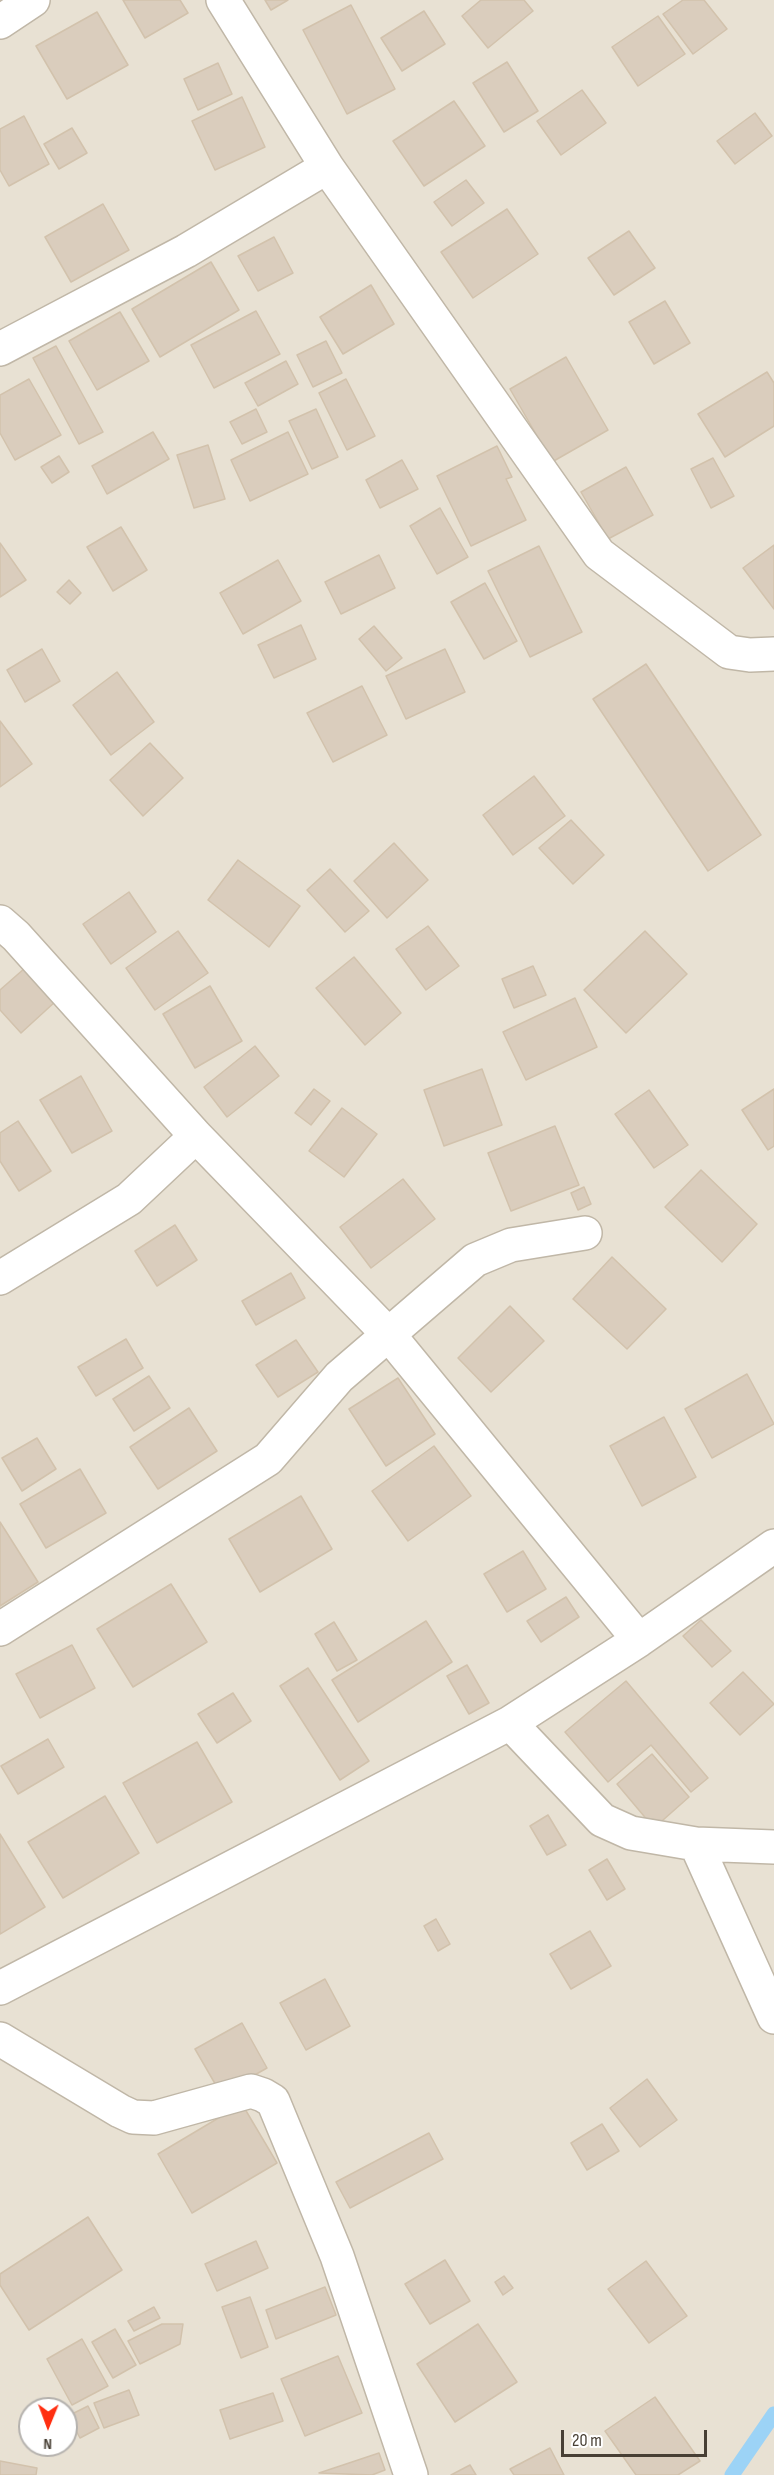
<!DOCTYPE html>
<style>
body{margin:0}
#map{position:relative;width:774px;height:2475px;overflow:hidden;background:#f4efe5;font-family:"Sofia Sans Condensed",sans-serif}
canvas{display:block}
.north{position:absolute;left:18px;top:2397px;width:60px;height:60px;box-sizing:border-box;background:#fff;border:2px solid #b5b2ae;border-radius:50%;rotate:181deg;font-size:16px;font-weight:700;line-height:24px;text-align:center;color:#473f34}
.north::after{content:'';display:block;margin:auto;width:21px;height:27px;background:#ff2f11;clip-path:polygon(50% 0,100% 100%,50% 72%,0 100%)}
.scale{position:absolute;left:561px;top:2430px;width:146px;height:27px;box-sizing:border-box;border:3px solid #473f34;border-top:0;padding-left:8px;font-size:18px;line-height:21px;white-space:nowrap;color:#473f34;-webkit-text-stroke:4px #fff;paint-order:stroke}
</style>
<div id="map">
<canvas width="774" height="2475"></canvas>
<div class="north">N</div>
<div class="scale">20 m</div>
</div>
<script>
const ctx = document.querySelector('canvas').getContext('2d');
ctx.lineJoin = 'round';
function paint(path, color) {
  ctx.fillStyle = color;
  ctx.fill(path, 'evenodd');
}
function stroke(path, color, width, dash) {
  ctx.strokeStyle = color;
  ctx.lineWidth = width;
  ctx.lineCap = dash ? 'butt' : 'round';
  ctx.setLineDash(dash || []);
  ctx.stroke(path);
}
const residential = new Path2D(`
 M0,0H774V2475H0ZM30,2409H66V2445H30Z`);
const stream = new Path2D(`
 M732,2475L774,2414`);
const building = new Path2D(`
 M123,0H180L188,13L145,38Z
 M265,0H288L271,10Z
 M481,0H524L533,11L488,48L462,16Z
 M683,0H704L727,29L693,54L663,14Z
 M351,5L395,89L347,114L303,30Z
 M424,11L445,44L402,71L381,38Z
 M97,12L128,65L67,99L36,46Z
 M658,16L685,54L638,86L612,47Z
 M507,62L538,111L504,132L473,83Z
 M218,63L232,94L198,110L184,79Z
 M582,90L606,123L561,155L537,121Z
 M242,97L265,147L215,170L192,121Z
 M454,101L485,146L424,186L393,141Z
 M755,113L772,136L735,164L717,141Z
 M24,116L49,164L9,186L0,170V129Z
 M72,128L87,153L59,169L44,144Z
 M466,180L484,203L452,226L434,202Z
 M103,204L129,250L71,282L45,237Z
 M507,209L538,254L473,298L441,252Z
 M629,231L655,268L614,295L588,258Z
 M274,237L293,273L258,291L238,256Z
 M211,262L239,310L160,357L132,309Z
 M371,285L394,324L343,354L320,317Z
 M665,301L690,343L654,364L629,322Z
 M256,311L280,354L214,388L191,345Z
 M120,312L149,361L97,390L69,341Z
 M326,341L342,373L313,387L297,355Z
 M56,346L103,432L79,444L33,358Z
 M566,357L608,430L552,462L510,389Z
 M286,361L298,384L258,406L245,383Z
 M767,372L774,383V426L725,457L698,414Z
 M29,379L61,435L15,460L0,433V395Z
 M346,379L375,436L347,450L319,393Z
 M256,409L267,432L242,444L230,422Z
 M316,409L338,457L312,469L289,421Z
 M153,432L169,459L107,494L92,466Z
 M288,432L308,474L250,501L231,460Z
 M208,445L225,499L194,508L177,455Z
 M497,446L512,477L506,479L526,520L471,546L437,476Z
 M59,456L69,472L52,483L41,467Z
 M713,458L734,496L711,508L691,469Z
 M402,460L418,489L380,508L366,480Z
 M626,467L653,515L608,539L581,492Z
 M440,508L468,557L437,574L410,526Z
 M121,527L147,570L113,591L87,547Z
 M0,543L26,580L0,597Z
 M774,545V609L743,568Z
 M539,546L582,632L530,657L488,571Z
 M379,555L395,588L341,614L325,582Z
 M278,560L301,601L243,634L220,593Z
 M69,580L81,593L70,604L57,592Z
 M485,583L517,641L484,659L451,602Z
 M301,625L316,659L274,678L258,645Z
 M374,626L402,658L386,671L359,639Z
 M42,649L60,681L25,702L7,670Z
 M445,649L465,692L406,719L386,676Z
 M646,664L761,835L708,871L593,699Z
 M117,672L154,722L111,755L73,705Z
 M362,686L387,735L333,762L307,713Z
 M0,721L32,764L0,787Z
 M150,743L183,778L143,816L110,780Z
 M534,776L565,816L513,855L483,815Z
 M571,820L604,855L573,884L539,848Z
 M394,843L428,880L387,918L354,881Z
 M238,860L300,906L269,947L208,900Z
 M330,869L369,911L345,932L307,890Z
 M129,892L156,932L111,964L83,924Z
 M428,926L459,966L426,990L396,949Z
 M178,931L208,973L155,1010L126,968Z
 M645,931L687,974L626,1033L584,990Z
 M354,957L401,1013L365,1045L316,988Z
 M533,966L546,995L514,1008L502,979Z
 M25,968L56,1001L21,1033L0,1010V990Z
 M210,986L242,1041L195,1068L163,1014Z
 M575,998L597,1047L526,1080L503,1032Z
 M255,1046L279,1076L227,1117L204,1087Z
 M482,1069L502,1125L444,1146L424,1090Z
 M81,1076L112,1131L72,1153L40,1100Z
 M314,1089L330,1101L311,1125L295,1113Z
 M774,1089V1146L768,1150L742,1110Z
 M649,1090L688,1145L654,1168L615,1114Z
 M342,1108L377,1134L344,1177L309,1151Z
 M18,1121L51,1171L19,1191L0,1161V1133Z
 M555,1126L579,1185L511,1211L488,1153Z
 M701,1170L757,1224L722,1262L665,1207Z
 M403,1179L435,1219L371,1268L340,1227Z
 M584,1187L591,1204L578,1210L571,1193Z
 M175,1225L197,1260L157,1286L135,1251Z
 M612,1257L666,1309L627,1349L573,1299Z
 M291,1273L305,1298L256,1325L242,1301Z
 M510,1306L544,1341L491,1392L458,1358Z
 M126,1339L143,1368L96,1396L78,1367Z
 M296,1340L318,1372L278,1397L256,1365Z
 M747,1374L774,1424L712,1458L685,1409Z
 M149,1376L170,1408L134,1431L113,1399Z
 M398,1378L435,1434L386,1466L349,1409Z
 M189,1408L217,1451L158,1489L130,1447Z
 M664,1417L696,1477L642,1506L610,1446Z
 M37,1438L56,1469L22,1491L2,1458Z
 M434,1446L471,1496L408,1541L372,1491Z
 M80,1469L106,1513L46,1548L20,1504Z
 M301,1496L332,1549L260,1592L229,1539Z
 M0,1522L38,1582L0,1606Z
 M523,1551L546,1589L507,1612L484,1574Z
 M171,1584L207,1642L133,1687L97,1629Z
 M566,1597L579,1617L541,1642L527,1621Z
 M701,1620L731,1651L712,1667L683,1636Z
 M426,1621L452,1662L358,1722L332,1680Z
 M334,1622L357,1660L337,1671L315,1634Z
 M72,1645L95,1688L40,1718L16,1674Z
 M467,1665L489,1703L469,1714L447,1676Z
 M308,1668L369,1761L340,1780L280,1686Z
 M743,1672L774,1704L740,1735L710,1703Z
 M626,1681L708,1778L691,1792L651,1745L608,1782L565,1732Z
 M233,1693L251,1721L217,1743L198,1714Z
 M48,1739L64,1767L18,1794L1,1766Z
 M197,1742L232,1802L157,1843L123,1783Z
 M652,1754L689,1797L654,1828L617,1784Z
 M105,1796L139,1853L63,1898L28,1842Z
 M548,1815L566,1845L547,1855L530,1826Z
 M0,1834L45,1907L0,1934Z
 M607,1859L625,1889L607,1900L589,1870Z
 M436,1919L450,1944L438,1951L424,1926Z
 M590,1931L611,1966L571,1989L550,1954Z
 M325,1979L350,2026L306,2050L280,2003Z
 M242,2023L267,2068L221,2094L195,2049Z
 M647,2079L677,2120L640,2147L610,2108Z
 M242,2104L277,2163L192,2213L158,2154Z
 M602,2124L619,2151L587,2170L571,2143Z
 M429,2133L443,2159L350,2208L336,2182Z
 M88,2217L122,2270L29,2330L0,2285V2274Z
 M256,2241L268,2268L217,2291L205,2264Z
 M445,2260L470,2301L430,2324L405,2284Z
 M646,2261L687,2316L649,2343L608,2289Z
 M504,2276L513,2288L503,2295L495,2282Z
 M325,2287L336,2315L276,2339L266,2310Z
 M250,2297L268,2347L241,2358L222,2307Z
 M154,2307L160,2318L134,2331L128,2321Z
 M162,2324H183L180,2344L140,2364L128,2341Z
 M478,2324L517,2382L455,2422L417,2364Z
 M115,2329L136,2365L113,2378L92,2342Z
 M82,2339L108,2386L72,2405L47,2359Z
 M338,2356L362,2413L305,2436L281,2379Z
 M129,2390L139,2415L104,2428L94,2403Z
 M273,2393L283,2421L230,2439L220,2410Z
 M655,2397L700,2461L678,2475H636L605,2431Z
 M88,2406L99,2428L80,2438L68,2416Z
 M550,2448L564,2475H514L510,2469Z
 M379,2453L385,2470L372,2475L319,2473Z
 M0,2461L37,2468L36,2475H0Z
 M470,2465L476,2475H451Z`);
const minor = new Path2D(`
 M223,0L327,167L599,554L729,652L750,655L774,654
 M0,22L33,0
 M0,349L186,251L327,167
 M0,922L16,936L196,1136L389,1335L639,1640
 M0,1278L129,1199L196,1136
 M0,1629L268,1459L339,1377L475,1260L511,1245L585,1233
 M510,1723L602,1820L631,1833L696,1844L774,1847
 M696,1844L774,2017
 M0,1988L510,1723L639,1640L774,1546
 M0,2039L120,2111L133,2117L154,2118L251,2091L263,2095L273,2101L337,2256L411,2475`);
paint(residential, '#e8e1d3');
stroke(stream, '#9cd3f6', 15);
paint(building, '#dacdbd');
stroke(building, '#d2c2ac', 1.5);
stroke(minor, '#c0b7a7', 36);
stroke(minor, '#fff', 33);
</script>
